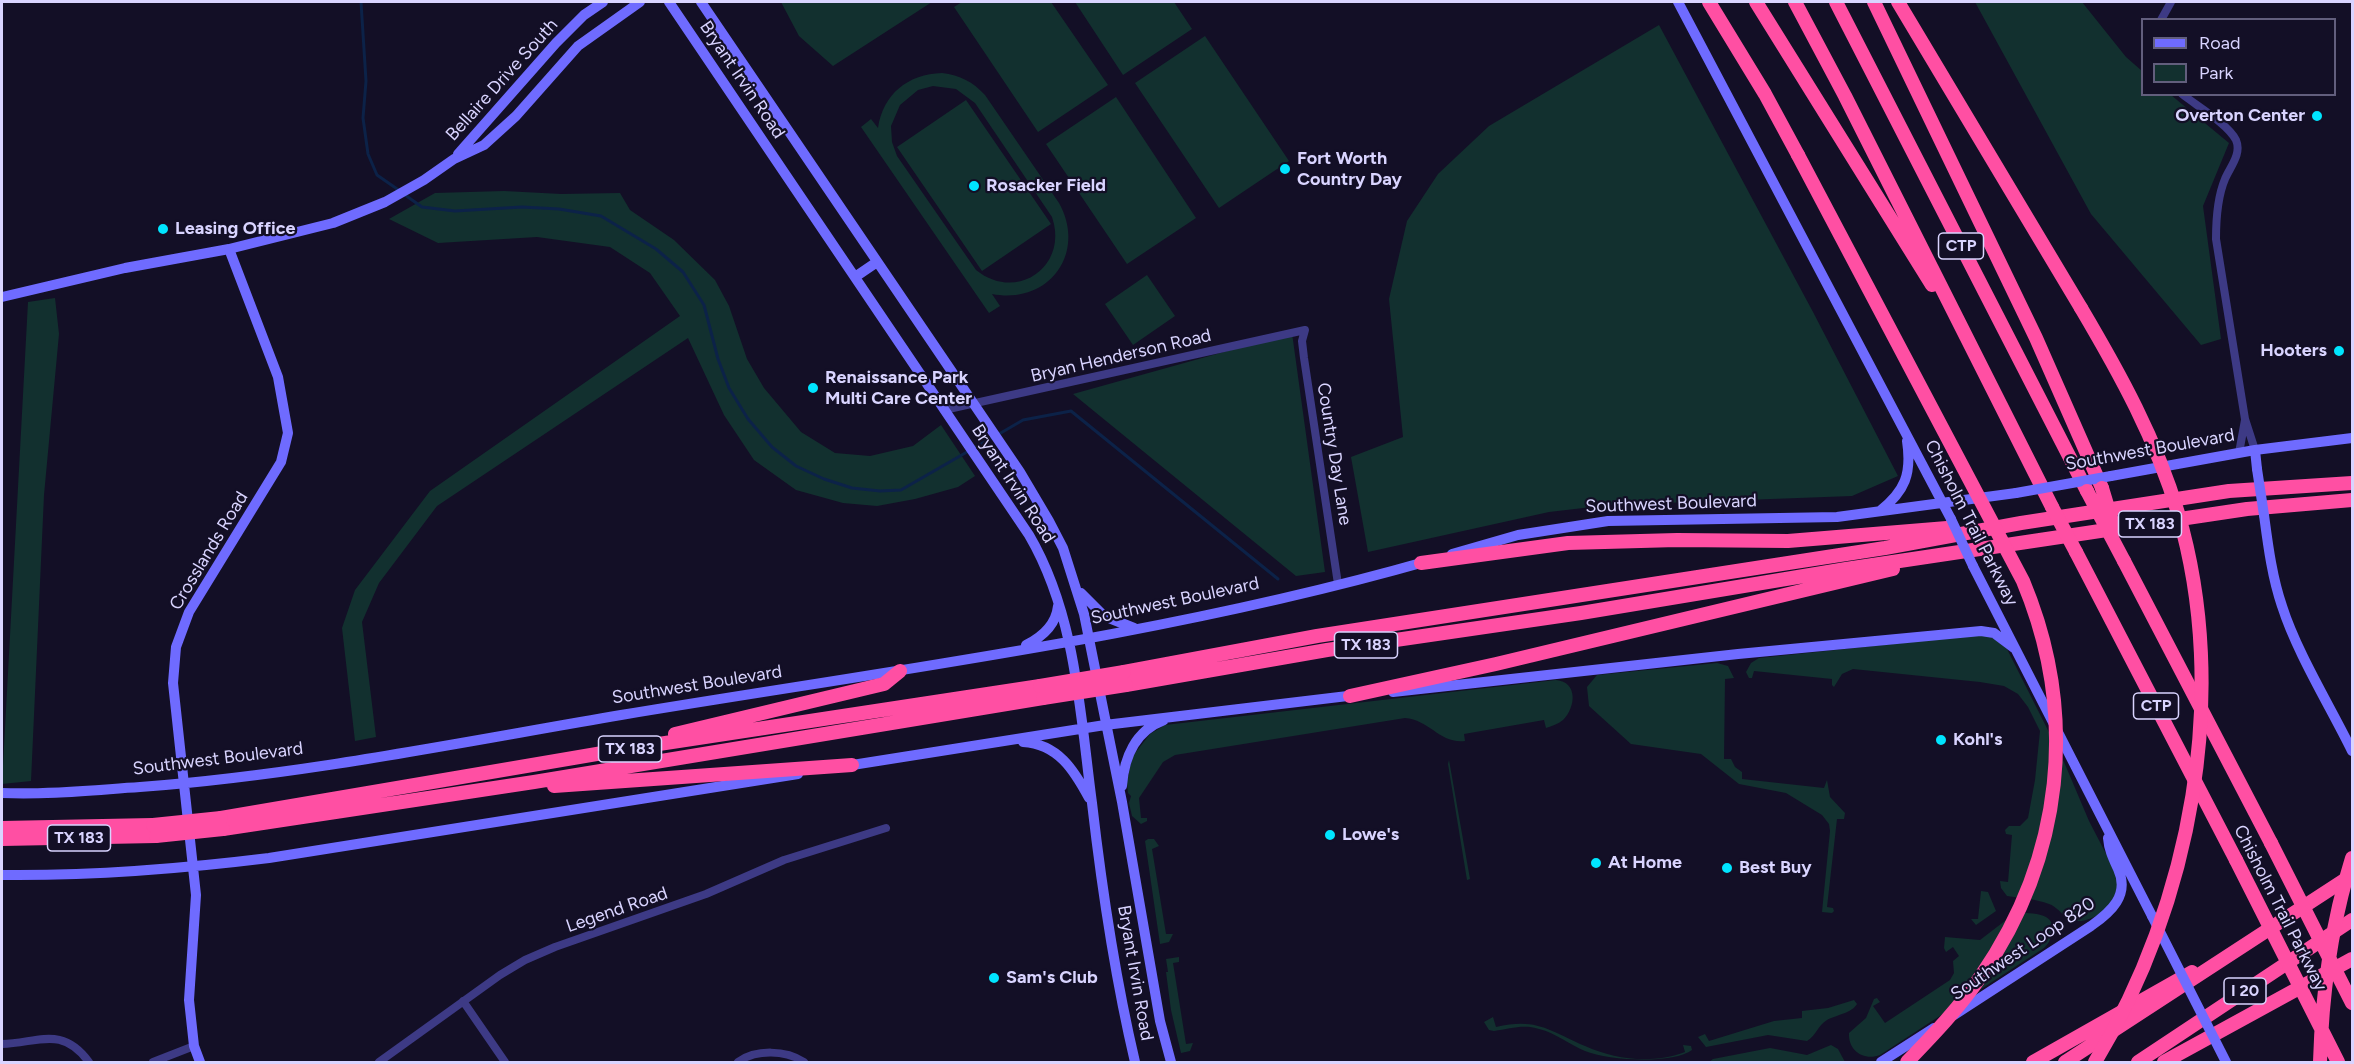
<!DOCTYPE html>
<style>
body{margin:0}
#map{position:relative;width:2354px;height:1064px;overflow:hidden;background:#130f26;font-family:Figtree,sans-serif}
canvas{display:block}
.frame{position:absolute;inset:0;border:3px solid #d9d4ff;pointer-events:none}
.legend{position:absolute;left:2141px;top:18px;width:195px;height:78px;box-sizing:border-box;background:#130f26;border:2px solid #625e7d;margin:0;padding:8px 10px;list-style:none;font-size:18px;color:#d9d4ff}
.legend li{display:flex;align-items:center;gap:12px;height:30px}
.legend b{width:30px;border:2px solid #625e7d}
</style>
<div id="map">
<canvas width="2354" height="1064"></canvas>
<div class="frame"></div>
<ul class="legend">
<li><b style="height:8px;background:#6f6bff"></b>Road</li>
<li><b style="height:16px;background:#12302f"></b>Park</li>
</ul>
</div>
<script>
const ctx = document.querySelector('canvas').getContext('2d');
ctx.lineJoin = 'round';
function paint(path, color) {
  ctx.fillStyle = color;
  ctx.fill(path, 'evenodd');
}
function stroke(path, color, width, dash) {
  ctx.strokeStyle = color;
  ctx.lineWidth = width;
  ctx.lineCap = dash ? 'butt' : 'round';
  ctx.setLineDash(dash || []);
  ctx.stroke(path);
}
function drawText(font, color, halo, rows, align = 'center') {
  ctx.font = font + ' Figtree,sans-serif';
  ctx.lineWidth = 4.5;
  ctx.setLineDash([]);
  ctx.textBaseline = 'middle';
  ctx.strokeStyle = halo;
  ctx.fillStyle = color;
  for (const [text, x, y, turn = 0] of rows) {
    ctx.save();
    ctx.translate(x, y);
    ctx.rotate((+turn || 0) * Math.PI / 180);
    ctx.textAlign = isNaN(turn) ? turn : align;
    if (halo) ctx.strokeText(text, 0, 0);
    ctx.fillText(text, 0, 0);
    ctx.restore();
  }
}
const green = new Path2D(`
 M781,2H932L833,66L799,36Z
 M962,2H1051L1108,85L1038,132L954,7Z
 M1075,2H1174L1192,29L1123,75Z
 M1975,2H2082L2126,57L2142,71V94L2171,95L2229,143L2203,206L2221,339L2201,345L2091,214Z
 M1659,25L1813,312L1898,476L1852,496L1609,505L1549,512L1368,552L1351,457L1403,437L1389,299L1407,221L1438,174L1489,126Z
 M1205,36L1289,161L1219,208L1135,83Z
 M942,73C960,75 973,82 985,95L1059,203C1087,253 1049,305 992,294L1000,306L989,313L861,127L871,119L878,128C883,94 908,74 942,73ZM933,86L956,89L975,103L1052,217C1069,266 1017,303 976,270L897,156L892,142L891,126L900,105L918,90Z
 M1116,97L1196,218L1127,264L1046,144Z
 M966,100L1051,224L982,271L897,147Z
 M504,191L561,194L620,193L630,210L674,240L715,280L729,306L747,359L764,388L801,432L835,453L870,456L913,446L941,425L975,476L958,487L915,499L877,506L843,503L796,490L754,460L724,415L688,338L437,506L379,583L362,622L376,737L355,741L342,628L355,590L430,491L680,316L650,273L610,247L537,237L438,243L389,219L435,193Z
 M1147,275L1175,316L1133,345L1105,304Z
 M55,298L59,334L44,495L31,781L2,784L28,302Z
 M1292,333L1325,572L1296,576L1073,394Z
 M1979,635L1992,637L2007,649L2064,762L2089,821L2116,873C2117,879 2119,886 2117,892C2112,907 2093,922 2077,921C2064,920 2060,908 2049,904C2036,899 2021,898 2007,896L2001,888L2000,881L2008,882L2012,835L2006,834L2005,830L2009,826H2020L2028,818L2035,780L2040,731L2028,707L2018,694L2004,686L1980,682L1853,669L1842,674L1834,687L1832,685V679L1754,671L1752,678H1749L1746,672L1751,663L1759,658Z
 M1717,663L1728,666L1734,678L1725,679L1724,759H1731L1735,767L1742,772V779L1824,788L1827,780L1830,797L1845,813L1844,819H1837L1827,907L1833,908L1834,911L1832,913L1822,912L1830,831L1829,824L1822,815L1786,793L1739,784L1701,754L1631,744L1589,706L1587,687L1597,675Z
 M1556,680C1578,682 1576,707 1563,720C1558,724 1552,726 1546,728L1544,720L1464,734L1465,741C1440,744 1430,720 1405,718L1175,755L1163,762L1139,798L1141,818H1147V821L1141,824L1132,816L1129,803L1131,796L1128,793L1127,782L1132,757L1150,734L1165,725Z
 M1449,760L1470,879L1467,880L1448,764Z
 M1148,839H1154L1159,846L1152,849L1166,934H1173L1169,942L1160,944L1145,841Z
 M1981,891L1988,892L1996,911L1976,925L1971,919H1978Z
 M2020,913C2027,913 2039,913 2046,917C2058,924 2052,941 2044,948L1880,1055C1864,1061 1848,1051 1849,1033L1866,1018L1874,999L1877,998L1880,1002L1873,1006L1885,1023L1950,980L1954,973L1953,961L1959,956L1953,947L1946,952L1944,948L1945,937L1980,940L2010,917Z
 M1179,957V962L1173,963L1186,1044L1193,1043L1190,1051L1181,1053L1171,1010L1166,972H1168L1166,959Z
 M1854,1000L1857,1004C1852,1013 1836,1015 1827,1020C1818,1025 1816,1036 1807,1041L1768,1035L1706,1047L1698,1037L1705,1034L1709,1041L1774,1021L1802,1018V1011L1828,1008Z
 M1493,1017L1496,1027C1537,1017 1550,1031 1585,1046C1616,1060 1653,1064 1685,1052L1683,1045L1691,1046L1692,1050C1674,1064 1609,1061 1585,1051C1570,1045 1556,1033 1539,1029C1523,1024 1510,1029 1494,1031L1489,1030L1484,1022Z
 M1831,1045L1838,1049L1845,1062H1709L1713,1059L1770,1048L1807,1055Z`);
const stream = new Path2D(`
 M361,2L366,81L363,118L368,154L377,175L400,191
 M405,195L422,207L455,211L522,207L559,209L601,216L656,249L683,272L704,305L718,359L729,388L748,419L772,447L796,466L824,479L852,488L880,491L901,490L993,437
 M999,434L1023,420L1071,411L1278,579`);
const street = new Path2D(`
 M2161,20L2171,2
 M2182,94C2197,106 2228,124 2236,140C2242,154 2230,167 2225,179C2217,198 2216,219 2216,239L2245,419L2255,450
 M944,410L1305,330L1302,341L1304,358L1338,584
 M2239,453L2245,420
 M463,1001L505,1062
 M2,1044C38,1043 62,1025 89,1062
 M153,1062L194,1046
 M379,1062L500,975L525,960L555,947L706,894L784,860L886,828
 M738,1062C756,1049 786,1050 804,1062`);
const secondary = new Path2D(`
 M669,2L1029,535C1076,615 1080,713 1092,803C1102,890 1115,977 1135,1062
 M701,2L1020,472L1049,521L1063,548L1084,614L1122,802L1160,1021L1171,1062
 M1678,2L1951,519
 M458,154L556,43L584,15L603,2
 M855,277L877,262
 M2,297L125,268L229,249L333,223L385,202L424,180L454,159L484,145L516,116L578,46L640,2
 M2255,450L2257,469
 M2111,476L2255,450L2352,438
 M1880,511C1905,491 1912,474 1907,441
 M2264,515C2268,545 2272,577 2282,606C2297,653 2330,706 2352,751
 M1452,554L1518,535L1608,521L1837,517L2016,493
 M1973,566L2152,916
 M1081,593L1104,616L1134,628
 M1026,645C1042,637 1056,625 1058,606
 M1393,692L1738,654L1981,631L1994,633L2014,648
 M1023,742C1058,744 1074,770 1089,798
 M846,766L1105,725L1356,695
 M1122,786C1124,758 1135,731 1164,720
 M2,793C47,795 94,790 140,787C301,775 462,742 621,715C891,670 1165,636 1428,561
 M2,875C91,876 180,869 269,858L798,774
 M1954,1015L2091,926C2111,912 2130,895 2118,869C2113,858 2109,850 2108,838
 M200,1062L194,1046L189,1000L196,895L173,683L176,647L189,612L281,462L288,433L278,377L229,249
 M1881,1062L1934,1028`);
const highway = new Path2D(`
 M1709,2L1765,94L1798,155
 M1756,2L1932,285
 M1795,2L1845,96L2052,507
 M1836,2L2087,491
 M1874,2L2036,338L2102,488
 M1898,2L2081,308
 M2076,552L2236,860
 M2124,561L2271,843
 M1421,563L1568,543L1677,540L1788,541L1947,528
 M1124,672L1317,636L1885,548L2021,523L2229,491L2352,483
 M1126,685L1327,650L1581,613L1846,569L2247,509L2352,500
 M1350,696L1496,664L1893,569
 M675,734L884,684L900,671
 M554,786L852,765
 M221,818L626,749L1040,686
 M2,828L153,825
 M223,829L534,782L1043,698
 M2,839L156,836
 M2033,1062L2192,972
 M2065,1062L2352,875
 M2138,1062L2352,920
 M2164,1062L2352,959`);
const secondaryBridge = new Path2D(`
 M2257,469L2264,515
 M2016,493L2111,476
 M1951,519L1973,566
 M2152,916L2226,1062`);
const highwayBridge = new Path2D(`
 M1798,155L2023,581C2079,715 2063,857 1981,976C1960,1007 1933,1035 1907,1062
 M2081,308C2120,374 2156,439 2178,513C2231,693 2191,904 2095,1062
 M2102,488L2115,531
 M2087,491L2124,561
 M2052,507L2076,552
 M1040,686L1124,672
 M1043,698L1126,685
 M153,825L221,818
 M156,836L223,829
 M2271,843L2352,1003
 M2236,860L2338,1062
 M2320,1062C2322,993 2331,925 2352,858`);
const markers = [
 [2317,116,6,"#00e5ff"],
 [1285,169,6,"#00e5ff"],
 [974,186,6,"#00e5ff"],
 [163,229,6,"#00e5ff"],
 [2339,351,6,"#00e5ff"],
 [813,388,6,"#00e5ff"],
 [1941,740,6,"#00e5ff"],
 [1330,835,6,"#00e5ff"],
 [1596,863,6,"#00e5ff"],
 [1727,868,6,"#00e5ff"],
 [994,978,6,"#00e5ff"]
];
const shields = [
 [1961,246,45],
 [2150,524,63],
 [1366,645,63],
 [2156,706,45],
 [630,749,63],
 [79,838,63],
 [2245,991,42]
];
const shieldNames = [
 ["CTP",1961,246],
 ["TX 183",2150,524],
 ["TX 183",1366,645],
 ["CTP",2156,706],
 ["TX 183",630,749],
 ["TX 183",79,838],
 ["I 20",2245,991]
];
const streetNames = [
 ["Bellaire Drive South",502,80,-48],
 ["Bryant Irvin Road",742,80,56],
 ["Bryan Henderson Road",1121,356,-13],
 ["Southwest Boulevard",2150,450,-10],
 ["Country Day Lane",1334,454,81],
 ["Bryant Irvin Road",1013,484,57],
 ["Southwest Boulevard",1671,504,-2],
 ["Chisholm Trail Parkway",1971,523,63],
 ["Crosslands Road",209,551,-59],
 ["Southwest Boulevard",1175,601,-12],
 ["Southwest Boulevard",697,685,-9],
 ["Southwest Boulevard",218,759,-7],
 ["Chisholm Trail Parkway",2280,908,63],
 ["Legend Road",617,910,-19],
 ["Southwest Loop 820",2023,949,-34],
 ["Bryant Irvin Road",1135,973,80]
];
const poiNames = [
 ["Overton Center",2305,116,"right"],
 ["Fort Worth",1297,159],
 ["Country Day",1297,180],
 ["Rosacker Field",986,186],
 ["Leasing Office",175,229],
 ["Hooters",2327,351,"right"],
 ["Renaissance Park",825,378],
 ["Multi Care Center",825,399],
 ["Kohl's",1953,740],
 ["Lowe's",1342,835],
 ["At Home",1608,863],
 ["Best Buy",1739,868],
 ["Sam's Club",1006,978]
];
paint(green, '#12302f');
stroke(stream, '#0c2248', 3);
stroke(street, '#3d3a85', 8);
stroke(secondary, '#6f6bff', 10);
stroke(highway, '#ff4fa3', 14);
stroke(secondaryBridge, '#6f6bff', 10);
stroke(highwayBridge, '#ff4fa3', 14);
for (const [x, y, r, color] of markers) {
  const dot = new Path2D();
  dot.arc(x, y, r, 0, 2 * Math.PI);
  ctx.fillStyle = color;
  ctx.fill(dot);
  stroke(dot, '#130f26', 2);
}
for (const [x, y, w] of shields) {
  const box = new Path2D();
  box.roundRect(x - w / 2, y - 13, w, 26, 4.5);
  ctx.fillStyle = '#130f26';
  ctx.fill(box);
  stroke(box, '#d9d4ff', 1.5);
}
drawText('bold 16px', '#d9d4ff', null, shieldNames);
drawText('18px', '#d9d4ff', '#130f26', streetNames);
drawText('bold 18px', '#d9d4ff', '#130f26', poiNames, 'left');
</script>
